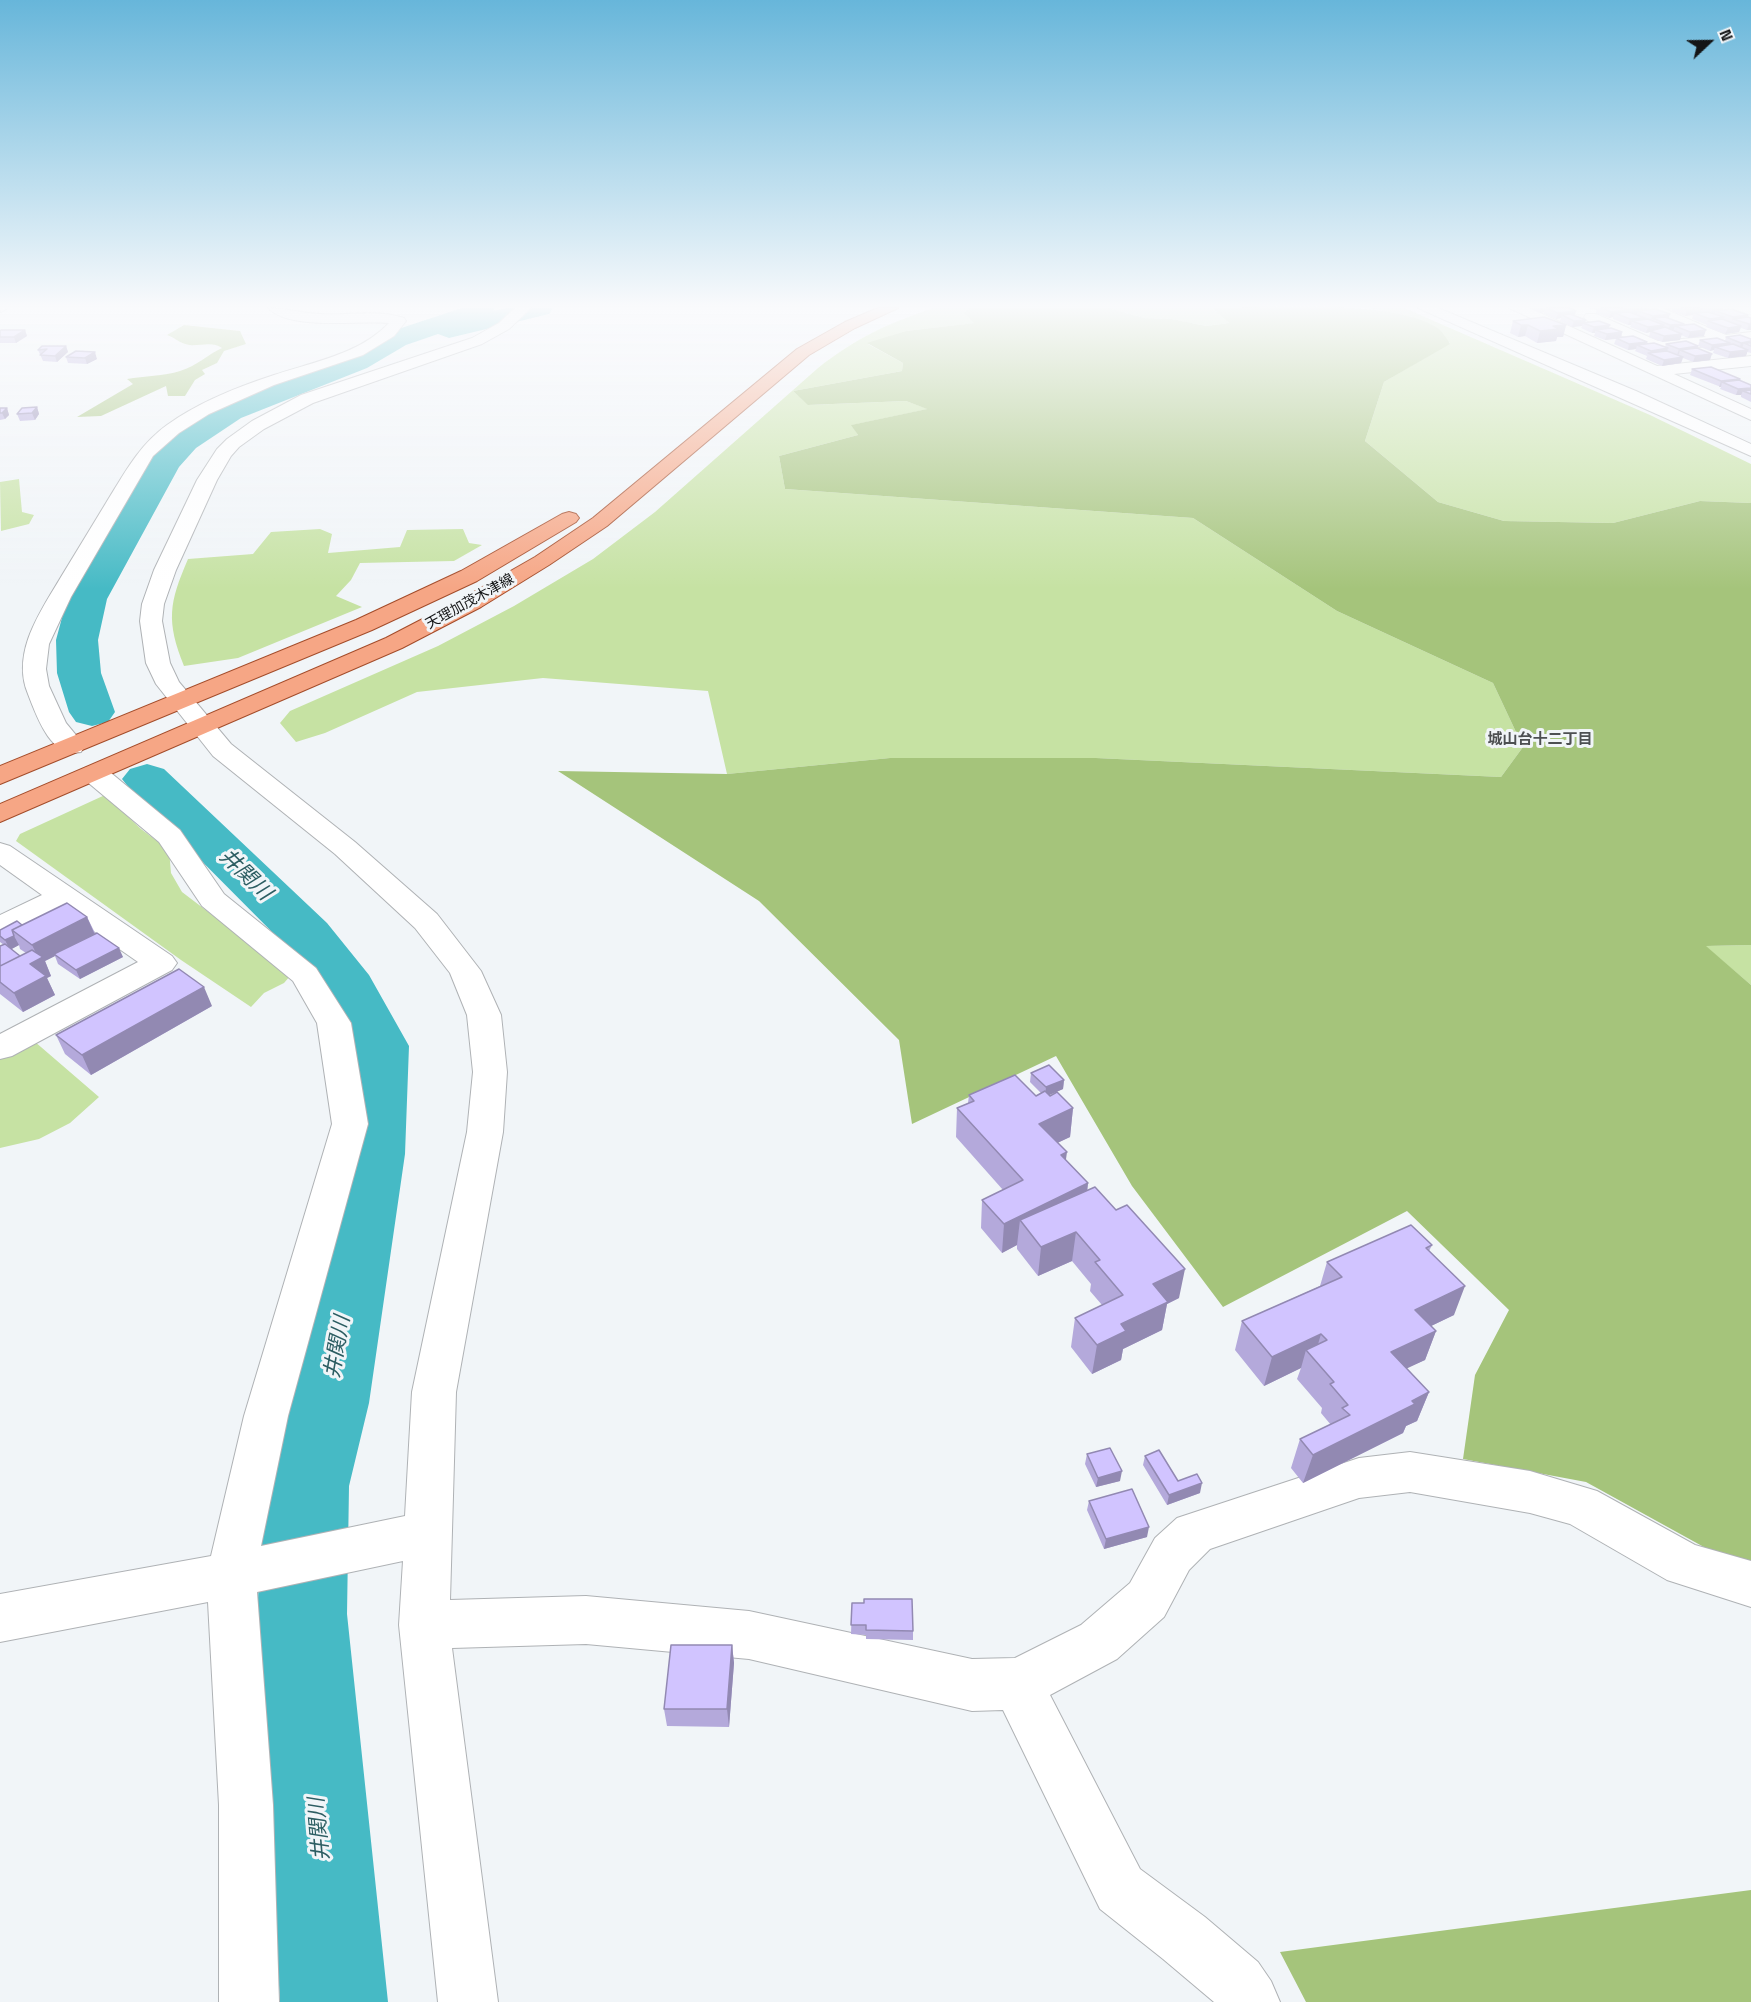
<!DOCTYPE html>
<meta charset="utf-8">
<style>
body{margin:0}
#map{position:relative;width:1751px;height:2002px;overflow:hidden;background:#f1f5f8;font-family:"Space Grotesk",sans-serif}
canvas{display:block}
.north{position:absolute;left:1679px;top:12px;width:60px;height:60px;-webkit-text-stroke:4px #f1f5f8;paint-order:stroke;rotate:68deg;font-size:16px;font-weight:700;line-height:24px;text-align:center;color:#141516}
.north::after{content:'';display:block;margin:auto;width:21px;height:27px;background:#141516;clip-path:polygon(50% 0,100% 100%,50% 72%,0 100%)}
</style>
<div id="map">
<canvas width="1751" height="2002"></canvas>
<div class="north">N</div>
</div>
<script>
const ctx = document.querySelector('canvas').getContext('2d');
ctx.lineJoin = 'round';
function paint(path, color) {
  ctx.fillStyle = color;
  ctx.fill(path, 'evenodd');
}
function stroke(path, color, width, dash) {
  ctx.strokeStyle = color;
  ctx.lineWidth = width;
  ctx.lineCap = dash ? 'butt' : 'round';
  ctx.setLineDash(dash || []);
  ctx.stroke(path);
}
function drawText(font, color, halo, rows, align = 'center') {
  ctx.font = font + ' "Space Grotesk","Noto Sans JP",sans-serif';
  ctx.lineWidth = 6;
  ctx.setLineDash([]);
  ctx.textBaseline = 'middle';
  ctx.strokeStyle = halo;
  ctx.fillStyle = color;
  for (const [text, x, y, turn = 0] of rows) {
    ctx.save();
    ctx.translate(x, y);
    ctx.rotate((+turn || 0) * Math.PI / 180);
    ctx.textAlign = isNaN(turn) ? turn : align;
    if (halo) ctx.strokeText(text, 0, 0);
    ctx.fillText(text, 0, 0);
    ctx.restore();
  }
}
const green = new Path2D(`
 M933,308H970L964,313L975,323L906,331L868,344L903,363L902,371L793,391L809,405L906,401L928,409L852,425L858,435L779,456L785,489L1193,518L1337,611L1493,683L1523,747L1501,777L1096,758H890L727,774L708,691L543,678L417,692L325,733L296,742L280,723L290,711L438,646L514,606L593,559L655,512L818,368C856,338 887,324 933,308Z
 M1108,308H1212L1229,323L1206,326L1172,319L1144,318Z
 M1370,308H1404L1650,415L1751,464V503L1700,501L1613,523L1504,521L1438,502L1365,441L1384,382L1450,343L1412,317Z
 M19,479L22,512L34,515L29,524L1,531L0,482Z
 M320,529L332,534L328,553L400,547L407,530L463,529L469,543L482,545L454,561L360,563L351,580L336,596L362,607L238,658L184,666C166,621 169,603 188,559L253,554L271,532Z
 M105,795L141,829L169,850L171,873L182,892L291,975L284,983L264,993L251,1007L181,960L16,841L20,834Z
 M1751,945V985L1705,946Z
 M34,1041L99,1097L70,1123L39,1139L0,1148V1059Z`);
const forest = new Path2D(`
 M970,308H1108L1144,318L1172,319L1206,326L1229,323L1212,308C1267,308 1396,298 1439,329C1443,333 1447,339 1450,344L1384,382L1365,441L1438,502L1504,521L1613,523L1700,501L1751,503V945L1706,946L1751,985V1573L1586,1482L1463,1459L1475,1375L1509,1310L1407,1211L1223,1307L1132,1186L1056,1056L912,1124L899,1040L759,901L558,771L727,774L890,758H1096L1501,777L1523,747L1493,683L1337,611L1193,518L785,489L779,456L858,435L851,425L927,409L906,401L808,405L793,391L902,371L903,363L867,343L906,331L974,323L964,313Z
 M184,325L240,331L246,344L224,351L217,363L202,370L205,374L195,380L185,396H168L166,386L101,416L77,417L133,384L127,379C144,376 164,376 180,371C197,366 207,355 222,348C211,340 197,348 185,344C178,342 174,337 167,335Z
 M1751,1890V2002H1306L1280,1952Z`);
const river = new Path2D(`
 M462,308H495L493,311L506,308H553L549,314L449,338L438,334L406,345L367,368L241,418L196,448L179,467L107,599L98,640L101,673L115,712L108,722L92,726L76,722L69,712L57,673L56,640L67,599L153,455L173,434L219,405L347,356L386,333Z
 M147,764L164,769L327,923L369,975L409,1046L405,1154L369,1403L349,1486L347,1614L388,2002H280L257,1614L265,1486L289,1403L337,1154L347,1046L321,993L287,947L130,789L122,779L130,769Z`);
const minor = new Path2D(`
 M0,308H8L1,312Z
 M268,308C286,308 302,313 319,314C348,316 377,309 404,318L406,321L394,336L363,355L274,385L209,414L179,433L153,456L71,597L49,644L46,669L49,686L66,723L85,746L81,752C51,759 37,717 28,694C11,653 40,612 61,577C76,552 91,528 106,503C124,474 139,445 167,425C199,402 237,387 274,375C313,362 360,354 389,323C358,320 291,331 268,308Z
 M515,308H531L509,329L482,344L313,403L264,429L239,447L231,456L217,480L176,570L164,604L162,621L170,663L179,682L231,744L355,842L437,914L481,971L501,1015L507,1072L503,1132L456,1392L450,1600L586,1596L749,1611L972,1659L1015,1658L1081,1625L1130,1583L1155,1538L1177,1518L1359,1458L1410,1452L1530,1471L1597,1491L1695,1545L1751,1561V1607L1667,1580L1570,1524L1530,1513L1410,1492L1359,1498L1210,1549L1189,1570L1164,1617L1117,1659L1050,1695L1140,1869L1205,1917L1258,1962L1271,1981L1280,2002H1214L1163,1959L1100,1909L1003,1710L972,1711L749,1659L586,1644L452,1648L498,2002H438L399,1625L403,1561L257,1592L273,1805L279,2002H219V1805L208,1602L0,1642V1594L211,1556L244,1416L332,1124L317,1023L293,981L202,906L159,842L85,780L82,774L85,768L95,766L105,768L180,830L224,894L316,968L351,1023L368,1124L288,1416L261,1546L405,1516L412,1392L467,1132L473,1072L467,1015L450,973L415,928L335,854L213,756L156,684L146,663L140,621L142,604L154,570L197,480L217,449L227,439L252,421L301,395L472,338L499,323Z
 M1418,308H1438L1636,391L1751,444V456Z
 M1509,308H1529L1657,366L1751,356V366L1674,374L1751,409V420Z
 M1642,308H1662L1726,335L1751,332V342L1656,351L1586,320L1584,317L1586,314H1596L1658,341L1706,337Z
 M0,843L10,846L172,956L177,963L172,970L12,1056L0,1059V1034L138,962L62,909L11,934L0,936V915L42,895L0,865Z`);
const major = new Path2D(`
 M878,308H898L855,328L809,355L607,526L549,565L481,607L402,648L0,822V804L386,638L465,597L535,557L593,518L797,349L845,322Z
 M569,512L576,514L579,518L576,522L477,581L372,630L0,784V766L356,620L461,571L562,514Z`);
const wall = new Path2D(`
 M1529,308H1569L1576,311L1574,315L1585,322L1609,328L1622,332L1621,338L1647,342L1646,344L1665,347L1666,344L1698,346L1700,340L1725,341L1726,337L1751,341V353L1747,352L1746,356L1728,358L1713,353L1714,350L1710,351L1698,346V348L1710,360L1693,362L1683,358L1681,363L1662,366L1646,359L1647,356L1635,351L1636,349L1628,350L1614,344L1616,339L1605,340L1594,336L1595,333H1592L1581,328L1582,326L1572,327L1560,321L1561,318L1556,319L1544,314V312L1540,313Z
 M1589,308H1649V310L1670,314L1668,318L1684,324L1683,325L1704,336L1688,338L1681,335L1680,340L1662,342L1649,337L1650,332L1646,333L1630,327L1631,325H1628L1613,319V317L1609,318L1596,313L1597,310Z
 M1664,308H1723V310L1748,317L1751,330H1747L1741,328L1739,332L1725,334L1706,327L1707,325L1692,319L1693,315L1685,316L1672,311V309L1668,310Z
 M1513,321L1566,325L1563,337H1557L1556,341L1537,343L1525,336L1518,337L1510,333Z
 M25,330L27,336L16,343H0V331Z
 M66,346L68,352L57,362L43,361L38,350Z
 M66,357L97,359L87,364L68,363Z
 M1692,369L1740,379V381L1751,385V402L1741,397V395H1736L1720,389L1721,387L1690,375Z
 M37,407L39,414L35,420L20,421L17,414Z
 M0,408H7L9,415L5,419L0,420Z
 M87,917L95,933L123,957L80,979L58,964L55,956L45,961L51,976L47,978L55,995L23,1012L0,994V946L4,945L0,942V930L22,925ZM19,945L20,949L26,953L20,956L11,949Z
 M212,1006L91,1075L65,1054L56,1035Z
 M1031,1073L1064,1080L1063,1089L1049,1095L1073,1108L1070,1137L1057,1143L1066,1160L1088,1183L1087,1191L1179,1298L1167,1304L1162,1330L1123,1349L1121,1360L1092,1374L1071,1347L1075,1318L1102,1305L1090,1291L1091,1284L1072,1261L1038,1276L1017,1249V1245L1002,1253L981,1228L982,1200L1003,1190L956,1137L957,1108L968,1103L969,1095L1036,1096L1041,1093L1030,1082Z
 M1432,1245L1429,1251L1454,1315L1431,1326L1436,1331L1425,1360L1406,1368L1429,1392L1417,1421L1406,1426L1403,1433L1303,1483L1291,1468L1300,1439L1331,1425L1321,1413L1322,1408L1297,1379L1301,1368L1264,1386L1235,1350L1242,1321L1320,1286L1327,1262Z
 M1087,1454L1120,1481L1096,1487L1085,1464Z
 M1145,1456L1178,1481L1200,1493L1167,1505L1143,1465Z
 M1089,1501L1147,1537L1104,1549L1087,1510Z
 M852,1603L913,1631V1640L866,1639V1635L851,1634Z
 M732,1645L734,1663L729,1727L667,1726L664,1709Z`);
const shadedWall = new Path2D(`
 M1541,308H1545L1544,312L1540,313Z
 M1642,308H1649L1648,313L1638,311L1637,314L1630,315L1632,309Z
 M1723,308L1722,313L1716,311L1714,314L1710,315L1712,309Z
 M1702,309L1700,314L1694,313L1693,315L1685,316L1687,310Z
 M1628,310L1626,316L1615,313L1613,317L1609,318L1611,312Z
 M1576,311L1574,317L1562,315L1561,318L1556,319L1558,313Z
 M1670,314L1668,320L1652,319L1653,316Z
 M1748,315L1746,321L1733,319L1731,323L1733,317Z
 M1645,318L1643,324L1632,321L1631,325H1628L1630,319Z
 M1586,320L1585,323H1583L1582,326L1572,327L1574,321Z
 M1684,324L1682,329L1675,326L1673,331H1668L1670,325Z
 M1749,324H1751V330H1747Z
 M1521,325H1528L1525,336L1518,337Z
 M1566,325L1563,337H1557L1556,341L1537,343L1540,331L1553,326Z
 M1610,325L1608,331L1595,330V333H1592L1594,327Z
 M1664,325L1662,331H1650V332L1646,333L1648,327Z
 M1741,326L1739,332L1725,334L1728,328Z
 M25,330L27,336L16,343L14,337Z
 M1706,330L1704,336L1688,338L1690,332Z
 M1622,332L1621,338L1605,340L1607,334Z
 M1682,334L1680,340L1662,342L1664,336Z
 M1751,341V346L1744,343L1742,348L1739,349L1741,343Z
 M1647,342L1645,348L1637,345L1636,349L1628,350L1629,344Z
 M1730,343L1728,349L1715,347L1714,350L1710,351L1712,345Z
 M66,346L68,352L57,362L55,356Z
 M1698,346L1696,352L1680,350L1679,354L1677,355L1679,349Z
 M1668,348L1666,355L1650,354L1651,351Z
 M1748,350L1746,356L1728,358L1730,352Z
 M95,352L97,359L87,364L85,358Z
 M1712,354L1710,360L1693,362L1695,356Z
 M1683,357L1681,363L1662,366L1664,360Z
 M1740,379L1738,385L1722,382L1721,387H1719L1721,381Z
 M1751,388V394L1743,391L1741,395H1736L1738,389Z
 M37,407L39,414L35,420L32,413Z
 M7,408L9,415L5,419L2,413Z
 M87,917L95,935L54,954L55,956L45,961L51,976L47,978L55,995L23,1012L14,993L30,964L39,959L32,945Z
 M14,936L19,945L10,950L5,940Z
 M119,948L123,957L80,979L76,970Z
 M204,987L212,1006L91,1075L82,1055Z
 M1064,1080L1063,1089L1045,1097L1046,1087Z
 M1073,1108L1070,1137L1036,1153L1039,1124Z
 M1067,1152L1063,1181L1061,1155Z
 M1088,1183L1085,1212L1020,1220L1017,1245L1002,1253L1004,1224Z
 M1076,1232L1072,1261L1038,1276L1041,1247Z
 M1185,1269L1179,1298L1167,1304L1162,1330L1123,1349L1121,1360L1092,1374L1097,1345L1121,1324L1153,1284Z
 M1465,1286L1454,1315L1404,1339L1415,1310Z
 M1436,1331L1425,1360L1380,1381L1391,1352Z
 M1321,1334L1314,1358L1306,1350L1301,1368L1264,1386L1272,1357Z
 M1429,1392L1417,1421L1406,1426L1403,1433L1303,1483L1313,1455Z
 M1122,1471L1120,1481L1096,1487L1098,1478Z
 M1202,1483L1200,1493L1167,1505L1169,1495Z
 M1149,1527L1147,1537L1104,1549L1106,1539Z
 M732,1645L734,1663L729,1727L727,1709Z`);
const building = new Path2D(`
 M1546,308H1569L1576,311L1558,313Z
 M1601,308H1622L1628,310L1611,312Z
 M1681,308H1701L1702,309L1687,310Z
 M1655,309L1670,314L1653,316L1638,311Z
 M1731,309L1748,315L1733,317L1716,311Z
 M1629,312L1645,318L1630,319L1615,313Z
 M1708,312L1724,317L1710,319L1694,313Z
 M1570,314L1586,320L1574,321L1562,315Z
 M1544,317L1566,325L1553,326L1559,329L1540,331L1528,325H1521L1513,321Z
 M1665,317L1684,324L1670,325L1652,318Z
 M1748,317L1751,318V324H1749L1733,319Z
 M1648,319L1664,325L1648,327L1632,321Z
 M1722,319L1741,326L1728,328L1708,321Z
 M1599,321L1610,325L1594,327L1583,323Z
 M1694,324L1706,330L1690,332L1675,326Z
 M1665,327L1682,334L1664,336L1650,331Z
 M1611,328L1622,332L1607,334L1595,330Z
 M1,330H25L14,337H0V331Z
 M1740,335L1751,339V341L1741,343L1726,337Z
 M1633,336L1647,342L1629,344L1616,338Z
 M1717,338L1730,343L1712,345L1700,340Z
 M1686,341L1698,346L1679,349L1666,344Z
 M1654,343L1668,348L1651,351L1637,345Z
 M1744,343H1751V346Z
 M1733,344L1748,350L1730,352L1715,347Z
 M42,346H66L55,356L40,355L47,349L38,350Z
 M1697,348L1712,354L1695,356L1680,350Z
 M76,351L95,352L85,358L66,357Z
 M1667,351L1683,357L1664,360L1648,353Z
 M1711,367L1740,379L1721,381L1692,369Z
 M1739,380L1751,385V388L1738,389L1722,382Z
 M1751,390V394L1743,391Z
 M37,407L32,413L17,414L22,408Z
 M0,408H7L2,413H0Z
 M67,903L87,917L32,945L12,930Z
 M17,921L22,925L12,930L14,936L5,940L0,936V930Z
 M97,933L119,948L76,970L54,954Z
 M5,944L20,956L0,966V946Z
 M32,950L43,957L30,964L46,976L14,993L0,982V966Z
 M179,969L204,987L82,1055L56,1035Z
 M1049,1065L1064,1080L1046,1087L1031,1073Z
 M1015,1075L1036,1096L1045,1091L1050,1096L1057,1092L1073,1108L1039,1124L1067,1152L1061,1155L1088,1183L1004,1224L982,1200L1023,1180L957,1108L974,1101L969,1095Z
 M1095,1187L1116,1210L1127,1205L1185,1269L1153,1284L1168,1302L1121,1324L1126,1331L1097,1345L1075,1318L1123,1295L1095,1262L1100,1260L1076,1232L1041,1247L1020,1220Z
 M1411,1225L1432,1245L1426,1248L1465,1286L1415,1310L1436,1331L1391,1352L1429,1392L1412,1401L1415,1404L1313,1455L1300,1439L1350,1415L1342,1408L1348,1405L1330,1384L1334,1382L1306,1350L1327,1340L1321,1334L1272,1357L1242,1321L1342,1277L1327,1262Z
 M1110,1448L1122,1471L1098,1478L1087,1454Z
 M1159,1450L1178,1481L1197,1474L1202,1483L1169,1495L1145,1456Z
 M1132,1489L1149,1527L1106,1539L1089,1501Z
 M864,1599H912L913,1631L866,1630V1625H851L852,1603H864Z
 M671,1645H732L727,1709H664Z`);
const farStreetnames = [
 ["天理加茂木津線",470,602,-29]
];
const farNeighbourhoodnames = [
 ["城山台十二丁目",1540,740]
];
const nearWaternames = [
 ["井関川",245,875,44],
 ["井関川",338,1347,-80],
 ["井関川",320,1829,-95]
];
paint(green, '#c6e2a3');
paint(forest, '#a5c47b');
paint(river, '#46bac5');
stroke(minor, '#afb2b5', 2);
stroke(major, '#a34c2a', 2);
paint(minor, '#fff');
paint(major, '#f6a685');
paint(wall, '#b4a9db');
paint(shadedWall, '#9289b2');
paint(building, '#d1c4ff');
stroke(building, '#9289b2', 1.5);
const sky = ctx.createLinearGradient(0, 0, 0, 589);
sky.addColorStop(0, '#67b6da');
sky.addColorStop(0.52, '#f9fafc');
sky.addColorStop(1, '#f9fafc00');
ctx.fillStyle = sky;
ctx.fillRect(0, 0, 1751, 589);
drawText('14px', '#141516', '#f1f5f8', farStreetnames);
drawText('bold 15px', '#4d5052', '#f1f5f8', farNeighbourhoodnames);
drawText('italic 21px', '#2c5d62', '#f1f5f8', nearWaternames);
</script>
